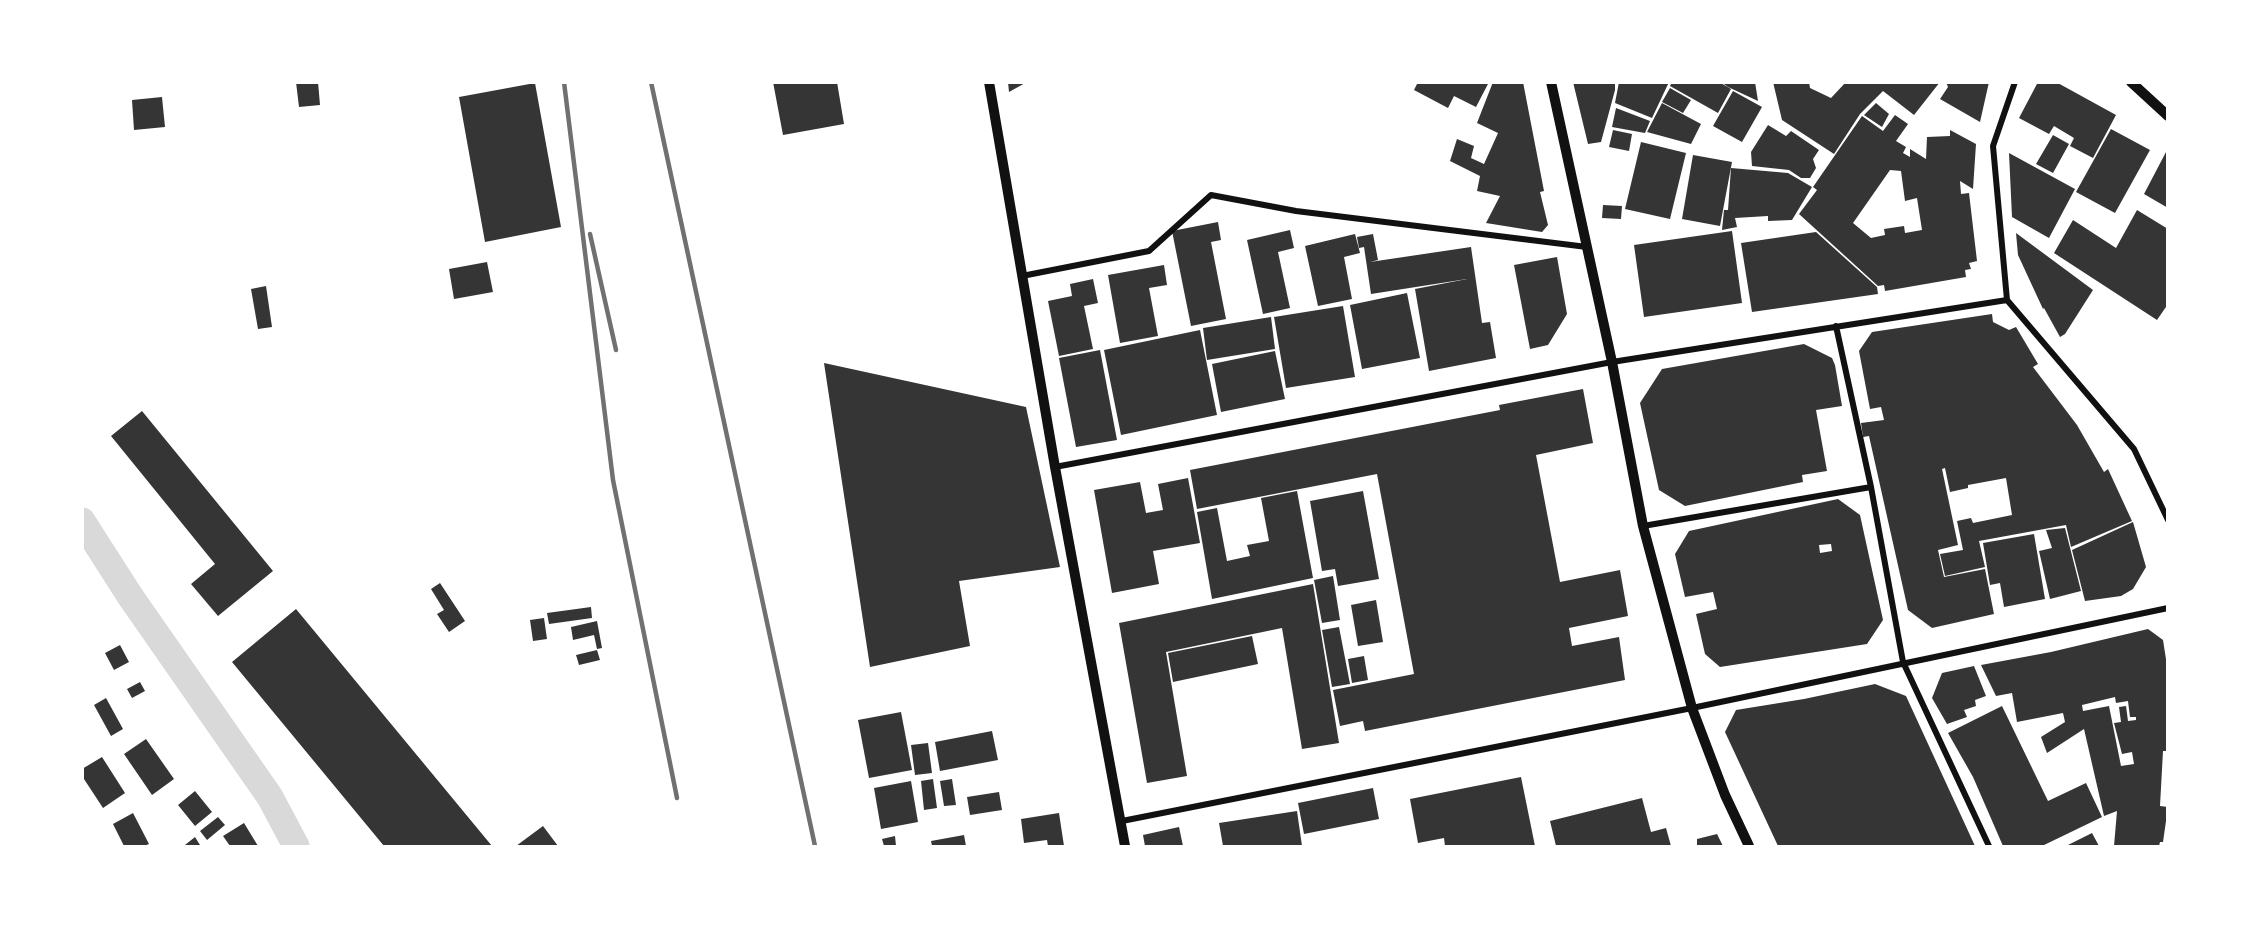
<!DOCTYPE html>
<style>
body{margin:0}
#map{position:relative;width:2250px;height:929px;overflow:hidden;background:#fff;font-family:"Alegreya Sans",sans-serif}
canvas{display:block}
.frame{position:absolute;inset:0;border:84px solid #fff;pointer-events:none}
</style>
<div id="map">
<canvas width="2250" height="929"></canvas>
<div class="frame"></div>
</div>
<script>
const ctx = document.querySelector('canvas').getContext('2d');
ctx.lineJoin = 'round';
function stroke(path, color, width, dash) {
  ctx.strokeStyle = color;
  ctx.lineWidth = width;
  ctx.lineCap = dash ? 'butt' : 'round';
  ctx.setLineDash(dash || []);
  ctx.stroke(path);
}
function paint(path, color) {
  ctx.fillStyle = color;
  ctx.fill(path, 'evenodd');
}
const canal = new Path2D(`
 M82,521L130,596L270,797L296,846`);
const building = new Path2D(`
 M296,82H318L320,105L299,107Z
 M773,82H837L844,124L783,135Z
 M1008,82H1027L1009,92Z
 M1418,82L1462,83L1489,82L1476,107L1454,96L1448,108L1414,90Z
 M1493,82H1523L1544,191L1540,192L1548,225L1542,232L1486,223L1500,196L1477,191L1480,176L1450,161L1457,139L1474,146L1471,158L1484,164L1498,133L1477,123Z
 M1573,82H1615V90L1601,142L1588,144Z
 M1619,82H1669L1652,118L1615,103Z
 M1672,82H1719L1731,89L1718,113L1670,86Z
 M1721,82H1755L1758,101L1728,87Z
 M1773,82H1809L1810,88L1831,98L1846,82H1940L1914,115L1883,91L1860,114L1834,154L1782,120Z
 M1946,82H1989L1980,122L1940,99L1948,87Z
 M2038,82H2056L2116,115L2093,158L2070,146L2074,138L2054,126L2049,134L2019,118Z
 M535,83L561,227L485,242L459,97Z
 M1670,88L1691,100L1683,113L1662,102Z
 M1733,91L1762,107L1742,142L1713,126Z
 M162,97L165,127L134,130L132,100Z
 M1662,103L1701,124L1691,144L1647,132Z
 M1876,103L1889,114L1882,127L1864,115Z
 M1616,108L1650,121L1645,133L1612,127Z
 M1895,115L1908,124L1896,141L1906,147L1903,153L1910,157V149L1926,159L1927,137L1950,136V130L1976,144L1973,189L1960,181L1961,194L1969,193L1977,261L1969,263L1971,269L1965,270L1966,277L1885,291L1884,285L1878,286L1799,214L1817,190L1813,187L1862,116L1883,131ZM1890,170L1901,171L1905,201L1917,198L1922,230L1905,233L1904,226L1884,229L1885,235L1871,238L1853,223Z
 M1768,125L1786,136L1791,131L1819,150L1813,159L1816,168L1810,178H1801L1789,170L1752,166L1751,152Z
 M2111,129L2150,150L2115,213L2076,192Z
 M1613,130L1632,134L1629,151L1609,147Z
 M2053,135L2069,144L2053,173L2036,164Z
 M1641,142L1686,153L1670,219L1625,209Z
 M2166,152L2168,153V208L2144,194Z
 M2009,153L2075,189L2049,238L2012,217Z
 M1693,155L1732,162L1720,226L1682,219Z
 M1731,168L1788,173L1812,187L1792,220L1768,221V216L1735,218L1737,227L1722,230L1724,210H1728Z
 M1603,205L1622,206L1621,219L1602,218Z
 M2137,210L2168,229V304L2157,320L2054,253L2073,220L2116,248Z
 M1218,222L1221,240L1211,242L1226,319L1191,326L1172,231Z
 M1290,230L1294,248L1278,252L1290,308L1263,314L1247,240Z
 M1732,231L1742,303L1644,317L1634,245Z
 M1816,232L1877,287L1878,294L1752,312L1741,243Z
 M2016,233L2093,290L2065,334L2060,337L2044,308L2043,309L2018,255Z
 M1355,234L1360,253L1344,257L1352,299L1318,306L1305,246Z
 M1373,234L1378,260L1370,262L1471,247L1482,323L1490,322L1496,358L1429,371L1415,289L1467,279L1371,294L1364,247L1359,248L1357,237Z
 M1557,257L1567,314L1548,345L1530,349L1514,265Z
 M487,262L493,292L454,299L449,269Z
 M1164,265L1167,285L1149,288L1158,336L1120,343L1108,275Z
 M1093,279L1098,303L1084,306L1093,349L1059,356L1048,301L1072,296L1070,284Z
 M266,286L272,327L258,329L251,289Z
 M1407,293L1420,358L1362,369L1350,305Z
 M1343,306L1355,377L1286,388L1274,317Z
 M1992,314L1993,322L2009,330L2016,327L2038,364L2033,367L2077,425L2104,472L2108,469L2132,521L2071,547L2066,525L1979,541L1985,567L1945,576L1940,554L1963,550L1957,521L1971,518L1973,523L2012,515L2006,478L1968,485V488L1950,492L1945,468L1942,469L1958,545L1938,550L1944,577L1985,569L1994,614L1932,628L1908,610L1869,436L1863,437L1861,423L1884,420L1881,407L1870,409L1859,351L1872,332Z
 M1271,317L1275,349L1207,360L1203,328Z
 M1200,330L1217,415L1121,435L1104,350Z
 M1804,344L1832,358L1835,365L1842,406L1816,410L1827,471L1802,475L1803,482L1685,506L1659,490L1640,403L1662,369Z
 M1100,350L1117,440L1076,447L1059,358Z
 M1275,351L1285,399L1221,412L1212,364Z
 M824,363L1026,407L1060,567L959,581L970,646L870,667Z
 M1583,389L1593,443L1536,455L1560,582L1620,570L1628,616L1569,628L1572,646L1619,637L1625,680L1365,731L1363,721L1340,726L1333,690L1414,674L1377,474L1197,509L1190,470L1500,410L1499,405Z
 M142,411L273,571L218,616L191,584L215,564L111,436Z
 M1188,478L1200,543L1153,551L1159,584L1112,593L1094,490L1140,482L1146,513L1163,510L1158,484Z
 M1297,491L1313,578L1212,599L1197,512L1217,508L1227,561L1250,556L1247,545L1269,541L1261,498Z
 M1363,491L1379,579L1338,586L1335,569L1322,571L1310,501Z
 M1838,499L1860,515L1883,620L1867,644L1720,667L1705,654L1696,614L1717,609L1713,592L1685,597L1675,554L1689,531ZM1831,544L1832,551L1820,553L1819,545Z
 M2133,522L2146,567L2133,589L2121,596L2085,601L2072,550Z
 M2065,528L2081,591L2050,599L2039,551L2052,548L2046,530Z
 M2034,534L2045,599L2004,607L2000,583L1990,585L1983,543Z
 M1333,576L1340,620L1322,623L1314,580Z
 M440,583L465,621L449,632L437,614L444,610L431,589Z
 M1313,584L1339,743L1302,749L1282,628L1166,652L1187,776L1147,783L1119,623Z
 M1376,600L1383,642L1358,646L1351,605Z
 M591,607L592,618L549,624L547,613Z
 M296,609L492,846H384L232,662Z
 M544,618L547,639L533,641L530,620Z
 M597,621L602,648L597,649L594,635L573,640L571,627Z
 M1339,627L1350,684L1332,687L1322,630Z
 M2148,629L2163,640L2168,672V751H2163L2160,806L2168,807L2163,842H2160L2159,846H2114L2117,811L2104,816L2084,729L2047,753L2041,737L2065,722L2063,713L2017,722L2012,693L1996,696L1981,665L2051,652ZM2115,697L2116,703L2128,701L2130,717H2136V720L2128,721L2126,706L2119,707L2121,722L2114,723L2122,754L2132,752L2134,764L2121,766L2109,706L2083,711L2082,705Z
 M1252,636L1258,664L1173,682L1168,653Z
 M120,645L129,662L114,670L105,653Z
 M597,650L600,660L579,665L576,655Z
 M1364,656L1368,680L1352,683L1348,659Z
 M1974,666L1986,696L1975,700L1976,706L1964,710L1967,717L1947,724L1932,698L1942,673Z
 M140,682L145,691L132,698L127,689Z
 M1875,684L1906,696L1975,846H1778L1725,732L1736,710L1804,699Z
 M106,698L123,729L111,736L94,705Z
 M2002,706L2048,801L2086,783L2102,817L2042,846H2003L1973,777L1948,733Z
 M901,712L912,770L869,778L858,720Z
 M992,731L998,760L940,771L935,742Z
 M146,739L174,779L152,795L124,754Z
 M928,743L932,773L915,775L911,745Z
 M102,757L125,793L103,808L82,776V769Z
 M1521,777L1535,846H1445L1444,838L1418,843L1410,799Z
 M933,779L937,808L924,810L921,781Z
 M952,779L956,805L944,806L940,781Z
 M911,781L918,822L881,829L874,788Z
 M1373,788L1379,819L1304,834L1298,803Z
 M195,791L212,812L195,826L178,805Z
 M999,792L1002,810L970,815L967,797Z
 M1642,798L1651,832L1666,828L1671,846H1597L1596,845L1556,846L1550,821Z
 M1297,811L1302,846H1223L1219,823Z
 M133,813L149,844L144,846H124L113,824Z
 M1059,813L1064,846H1048L1047,840L1024,843L1021,819Z
 M218,817L225,825L207,840L200,831Z
 M244,823L258,846H230L223,836Z
 M543,826L558,846H516Z
 M1179,827L1183,846H1145L1143,835Z
 M2092,833L2099,846H2066Z
 M1717,834L1723,846H1697V839Z
 M964,835L966,846H932L931,841Z
 M895,836L896,846H884L882,839Z
 M195,837L200,845L198,846H186L185,845Z`);
const minor = new Path2D(`
 M2015,82L1993,146L2007,300L2134,449L2168,520
 M1022,276L1149,251L1211,195L1296,211L1587,247
 M1836,326L1871,487L1903,662L1989,846
 M1055,467L1612,362L2007,300
 M1643,526L1871,487
 M1122,821L1692,708L2168,608`);
const tertiary = new Path2D(`
 M989,82L1055,467L1125,846
 M1551,82L1612,362L1643,526L1692,708L1725,795L1749,846
 M2131,82L2168,116`);
const rail = new Path2D(`
 M564,82L613,480L677,798
 M651,82L815,846
 M590,234L616,350`);
stroke(canal, '#d9d9d9', 27);
paint(building, '#353535');
stroke(minor, '#111', 6);
stroke(tertiary, '#111', 10);
stroke(rail, '#707070', 4.5);
</script>
